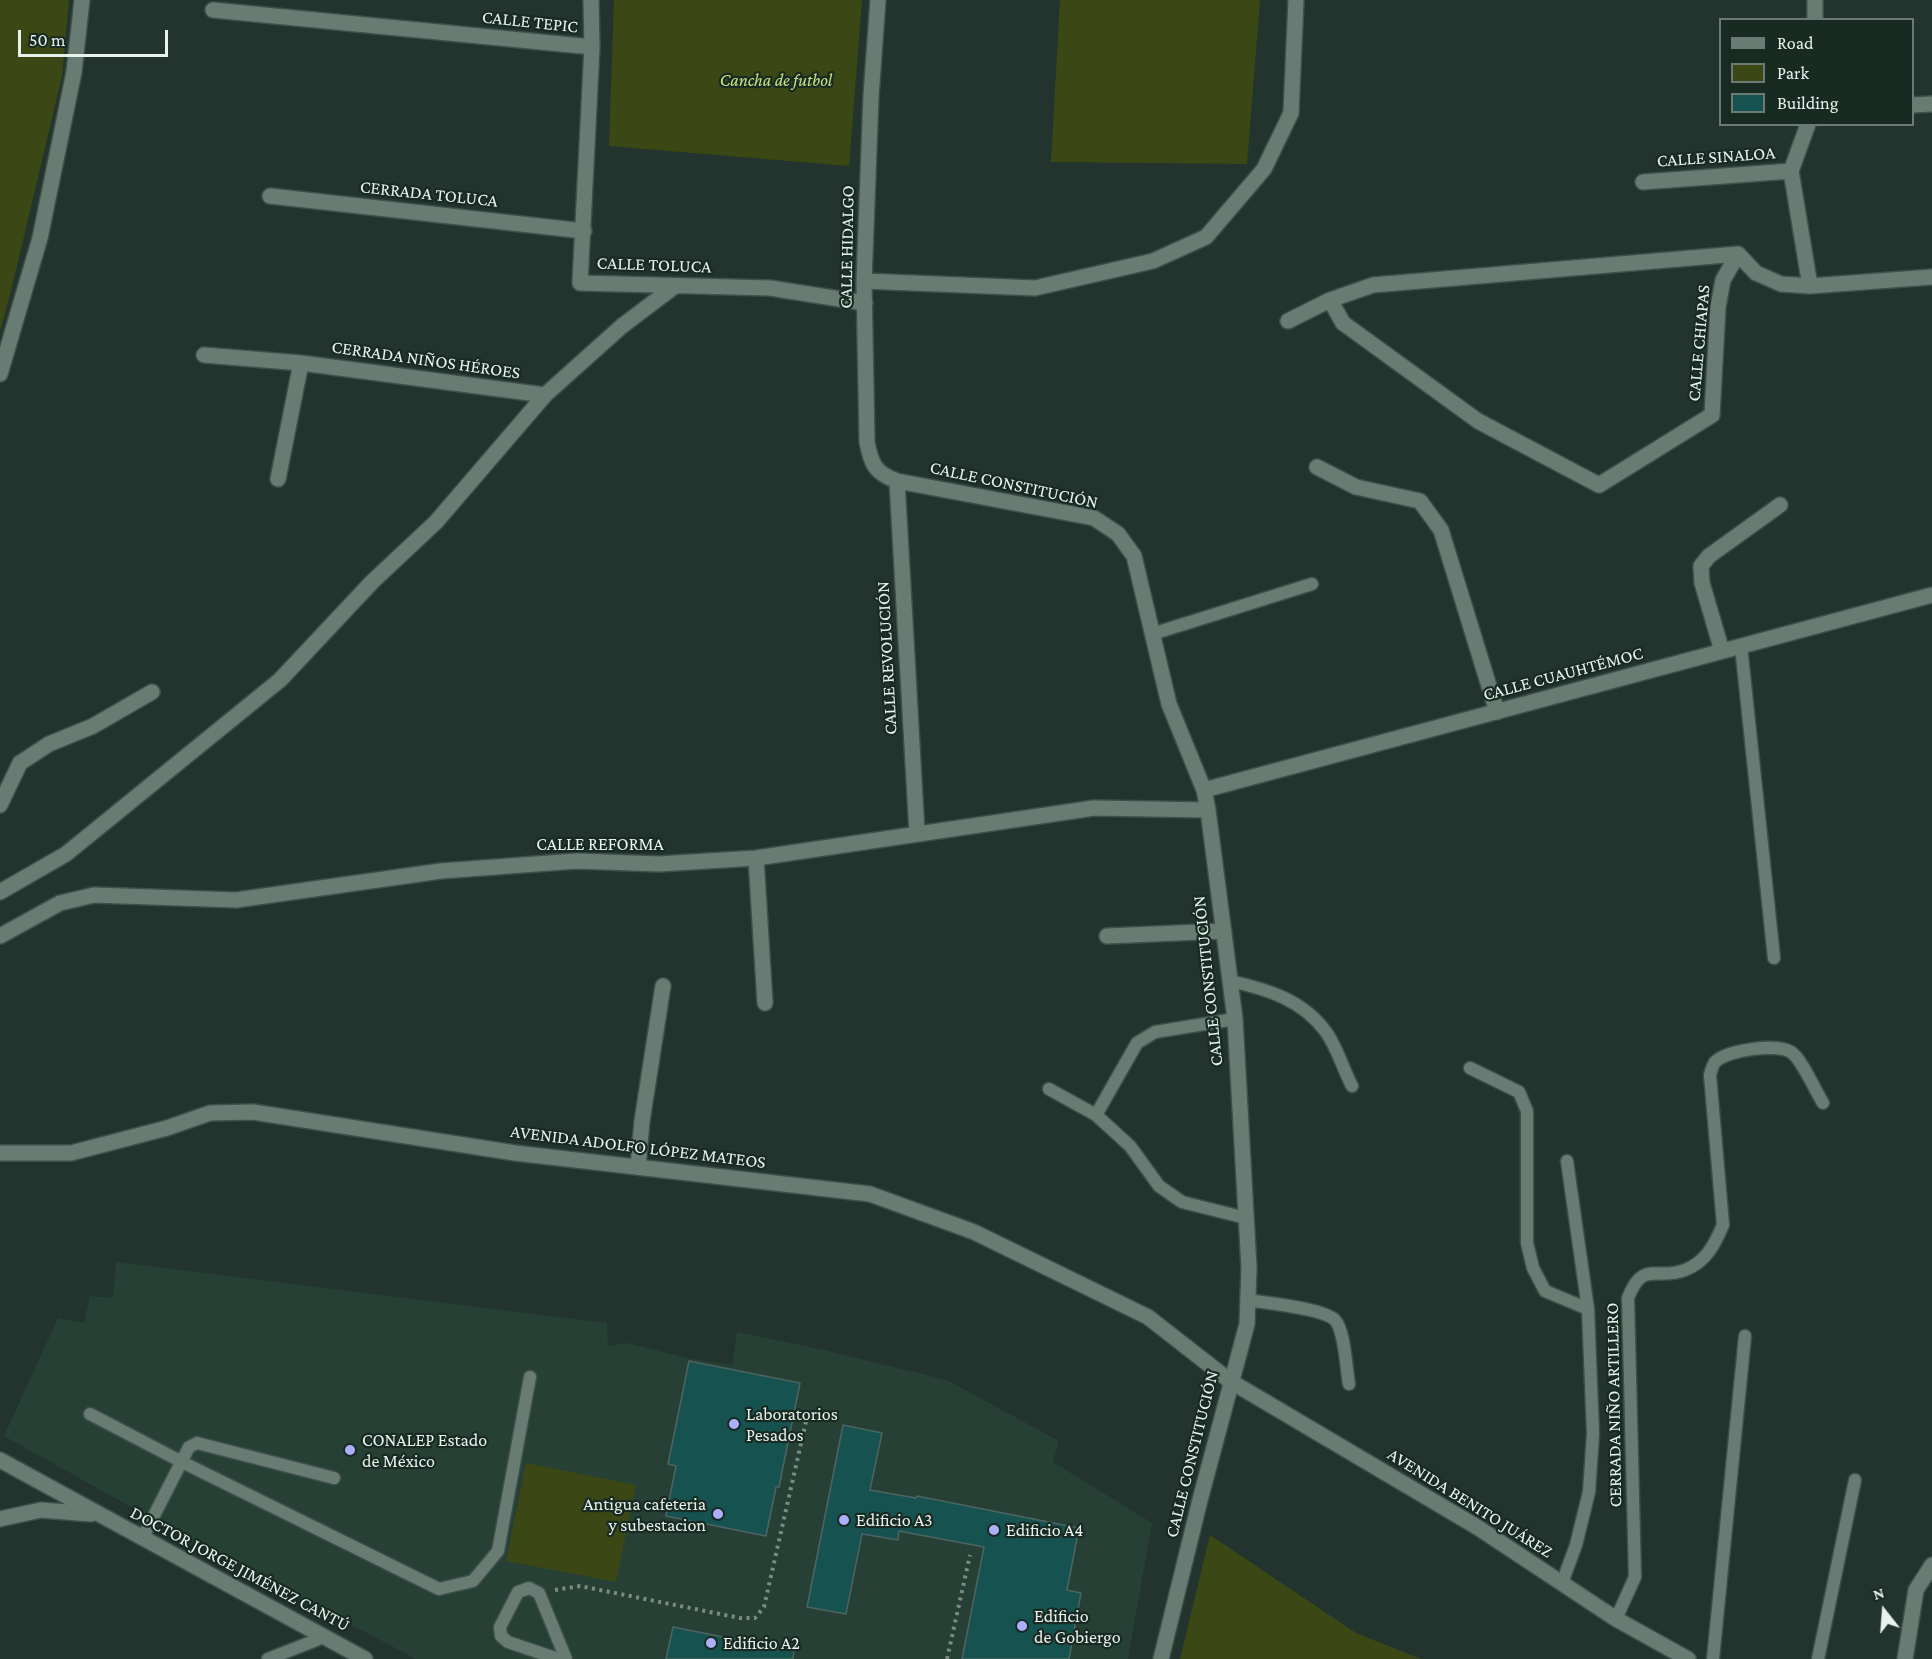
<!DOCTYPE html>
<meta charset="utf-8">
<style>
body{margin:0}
#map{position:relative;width:1932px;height:1659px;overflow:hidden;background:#22342d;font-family:"Crimson Pro",serif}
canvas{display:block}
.legend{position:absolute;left:1719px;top:18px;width:195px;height:108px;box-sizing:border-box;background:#192a23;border:2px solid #6b7a74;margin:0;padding:8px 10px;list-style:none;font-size:18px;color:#e7f2ed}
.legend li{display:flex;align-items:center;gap:12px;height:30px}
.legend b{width:30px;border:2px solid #6b7a74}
.north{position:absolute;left:1854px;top:1581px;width:60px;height:60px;-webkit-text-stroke:4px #192a23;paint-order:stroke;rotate:343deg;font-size:16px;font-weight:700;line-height:24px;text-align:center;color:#e7f2ed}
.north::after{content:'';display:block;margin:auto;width:21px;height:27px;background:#e7f2ed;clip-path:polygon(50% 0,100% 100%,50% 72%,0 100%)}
.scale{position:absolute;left:18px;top:30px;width:150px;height:27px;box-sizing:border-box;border:3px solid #e7f2ed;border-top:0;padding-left:8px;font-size:18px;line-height:21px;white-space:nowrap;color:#e7f2ed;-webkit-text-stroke:4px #192a23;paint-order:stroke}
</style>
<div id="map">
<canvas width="1932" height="1659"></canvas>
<ul class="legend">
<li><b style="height:8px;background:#687c74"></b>Road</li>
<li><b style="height:16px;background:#3b4815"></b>Park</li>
<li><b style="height:16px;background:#165350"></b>Building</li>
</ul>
<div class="north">N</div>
<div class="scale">50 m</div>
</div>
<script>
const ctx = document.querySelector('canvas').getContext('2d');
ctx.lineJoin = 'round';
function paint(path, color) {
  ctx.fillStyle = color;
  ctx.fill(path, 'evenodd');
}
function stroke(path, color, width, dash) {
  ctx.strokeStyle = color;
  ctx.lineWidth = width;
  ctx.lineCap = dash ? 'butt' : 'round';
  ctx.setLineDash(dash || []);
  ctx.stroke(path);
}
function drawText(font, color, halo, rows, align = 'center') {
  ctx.font = font + ' "Crimson Pro",serif';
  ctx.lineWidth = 4.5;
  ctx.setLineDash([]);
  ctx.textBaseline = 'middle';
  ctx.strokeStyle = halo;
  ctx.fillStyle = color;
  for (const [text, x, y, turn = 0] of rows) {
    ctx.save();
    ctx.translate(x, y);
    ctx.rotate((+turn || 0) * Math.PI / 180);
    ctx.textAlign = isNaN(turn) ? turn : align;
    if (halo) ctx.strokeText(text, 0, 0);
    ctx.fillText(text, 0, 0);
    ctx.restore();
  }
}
const built = new Path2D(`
 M116,1262L607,1323L608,1346L627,1343L687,1358L732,1365L737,1332L824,1350L947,1380L1059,1441L1053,1462L1152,1523L1128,1659H416L179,1534L4,1436L58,1318L84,1323L90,1296L113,1298Z`);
const green = new Path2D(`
 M0,0H69L62,76L10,295L0,331Z
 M614,0H862L849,166L609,146Z
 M1060,0H1260L1247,164L1051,162Z
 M526,1463L636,1485L616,1582L506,1561Z
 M1210,1535L1356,1633L1421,1659H1180Z`);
const building = new Path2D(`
 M689,1361L800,1383L779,1487H776L766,1536L666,1516L676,1466L668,1464Z
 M843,1425L882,1433L870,1490L916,1498L917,1496L1079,1528L1067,1590L1081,1593L1069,1659H962L984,1547L899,1531L898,1540L862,1534L846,1614L807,1607Z
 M673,1627L794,1651L793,1659H666Z`);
const path = new Path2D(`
 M555,1590L580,1586L740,1618H755L764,1607L807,1417
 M947,1659L970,1555`);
const lane = new Path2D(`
 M1152,634L1312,584
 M1741,646L1774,958
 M1230,981C1267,989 1303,1000 1326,1032C1337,1047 1343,1069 1352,1086
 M1470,1068L1519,1092L1527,1111V1243L1533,1268L1545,1291L1588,1309
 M1049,1089L1096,1115L1130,1146L1159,1186L1182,1202L1246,1218
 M1096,1115L1137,1043L1155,1032L1235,1019
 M1248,1300C1265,1303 1324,1308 1335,1320C1345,1331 1346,1368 1349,1384
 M90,1414L182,1462L439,1589L473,1581L498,1551L530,1377
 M142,1539L189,1447L197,1443L334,1478
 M1562,1583L1576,1545L1589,1492L1593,1434L1588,1309L1567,1161
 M1616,1619L1635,1577L1628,1298C1643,1259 1657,1281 1685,1270C1706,1262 1715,1244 1723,1225L1710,1075C1711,1071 1713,1065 1715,1062C1727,1050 1776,1043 1791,1052C1801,1058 1816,1092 1823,1103
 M268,1659L324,1637
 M558,1659L508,1642L501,1636L500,1627L518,1592L529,1588L539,1593L566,1659
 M1713,1659L1745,1336
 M1818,1659L1855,1480`);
const street = new Path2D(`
 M591,0L592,47L580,283L770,288L865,303
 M878,0L871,96L864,281L867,442C871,464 875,473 897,481L1094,518L1118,534L1134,556L1169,704L1204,790L1208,810L1235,1019L1249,1268L1247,1324L1200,1500L1161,1659
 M213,10L592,47
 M1815,20V0
 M1912,105L1932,104
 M1808,124L1791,171L1810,286
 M1643,182L1791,171
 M270,196L584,231
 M1738,254L1756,273L1781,284L1810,286L1932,277
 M864,281L1035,288L1153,261L1206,237L1264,169L1291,113L1296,0
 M1330,300L1343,323L1478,421L1599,485L1712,415L1718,307L1723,280L1738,254
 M1288,321L1330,300L1373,285L1738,254
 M204,355L301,363L545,395
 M1317,467L1356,487L1420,501L1441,530L1497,712
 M278,479L301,363
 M897,481L917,833
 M1722,651L1702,583L1701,566L1709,556L1780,505
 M1204,790L1932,595
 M0,805L20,763L49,744L93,726L152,692
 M756,858L765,1003
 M0,892L66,854L280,680L372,582L436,522L545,395L622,326L675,286
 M0,936L60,903L94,895L236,900L441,871L577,861L659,864L756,858L1094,808L1208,810
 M1107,936L1224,931
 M638,1167L642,1121L663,986
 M1905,1659L1916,1590L1932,1565`);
const secondary = new Path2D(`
 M0,374L40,238L74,72L82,0
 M0,1153H71L167,1128L210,1113L253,1112L515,1153L870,1194L974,1232L1148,1317L1230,1381L1477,1527L1616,1619L1688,1659
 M0,1460L365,1659
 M0,1519L41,1510L91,1514`);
const markers = [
 [734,1424,6,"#adaffb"],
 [350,1450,6,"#adaffb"],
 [718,1514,6,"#adaffb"],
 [844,1520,6,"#adaffb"],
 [994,1530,6,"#adaffb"],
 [1022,1626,6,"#adaffb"],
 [711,1643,6,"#adaffb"]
];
const streetNames = [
 ["CALLE TEPIC",530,22,6],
 ["CALLE SINALOA",1716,157,-4],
 ["CERRADA TOLUCA",429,194,6],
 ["CALLE HIDALGO",847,247,-89],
 ["CALLE TOLUCA",654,265,2],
 ["CALLE CHIAPAS",1699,343,-85],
 ["CERRADA NIÑOS HÉROES",426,360,8],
 ["CALLE CONSTITUCIÓN",1014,485,12],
 ["CALLE REVOLUCIÓN",887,658,-93],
 ["CALLE CUAUHTÉMOC",1563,674,-15],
 ["CALLE REFORMA",600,844],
 ["CALLE CONSTITUCIÓN",1208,981,-96],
 ["AVENIDA ADOLFO LÓPEZ MATEOS",638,1147,7],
 ["CERRADA NIÑO ARTILLERO",1614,1405,-91],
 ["CALLE CONSTITUCIÓN",1192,1454,-76],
 ["AVENIDA BENITO JUÁREZ",1470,1503,32],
 ["DOCTOR JORGE JIMÉNEZ CANTÚ",240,1569,28]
];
const parkNames = [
 ["Cancha de futbol",776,80]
];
const poiNames = [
 ["Laboratorios",746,1414],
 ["Pesados",746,1435],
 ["CONALEP Estado",362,1440],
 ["de México",362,1461],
 ["Antigua cafeteria",706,1504,"right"],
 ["y subestacion",706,1525,"right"],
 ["Edificio A3",856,1520],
 ["Edificio A4",1006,1530],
 ["Edificio",1034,1616],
 ["de Gobiergo",1034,1637],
 ["Edificio A2",723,1643]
];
paint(built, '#264036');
paint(green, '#3b4815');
paint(building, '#165350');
stroke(building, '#4e6462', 1.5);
stroke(lane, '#3f4f49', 15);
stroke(street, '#3f4f49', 18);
stroke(secondary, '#3f4f49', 18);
stroke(path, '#7d8b85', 4, [3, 4.5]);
stroke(lane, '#687c74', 12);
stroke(street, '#687c74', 15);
stroke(secondary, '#687c74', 15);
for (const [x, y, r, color] of markers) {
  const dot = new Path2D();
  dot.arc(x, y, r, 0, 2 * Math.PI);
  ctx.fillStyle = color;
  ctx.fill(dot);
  stroke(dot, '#192a23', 2);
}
drawText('18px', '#e7f2ed', '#192a23', streetNames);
drawText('italic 18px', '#c6e37e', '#192a23', parkNames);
drawText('18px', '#e7f2ed', '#192a23', poiNames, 'left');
</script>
